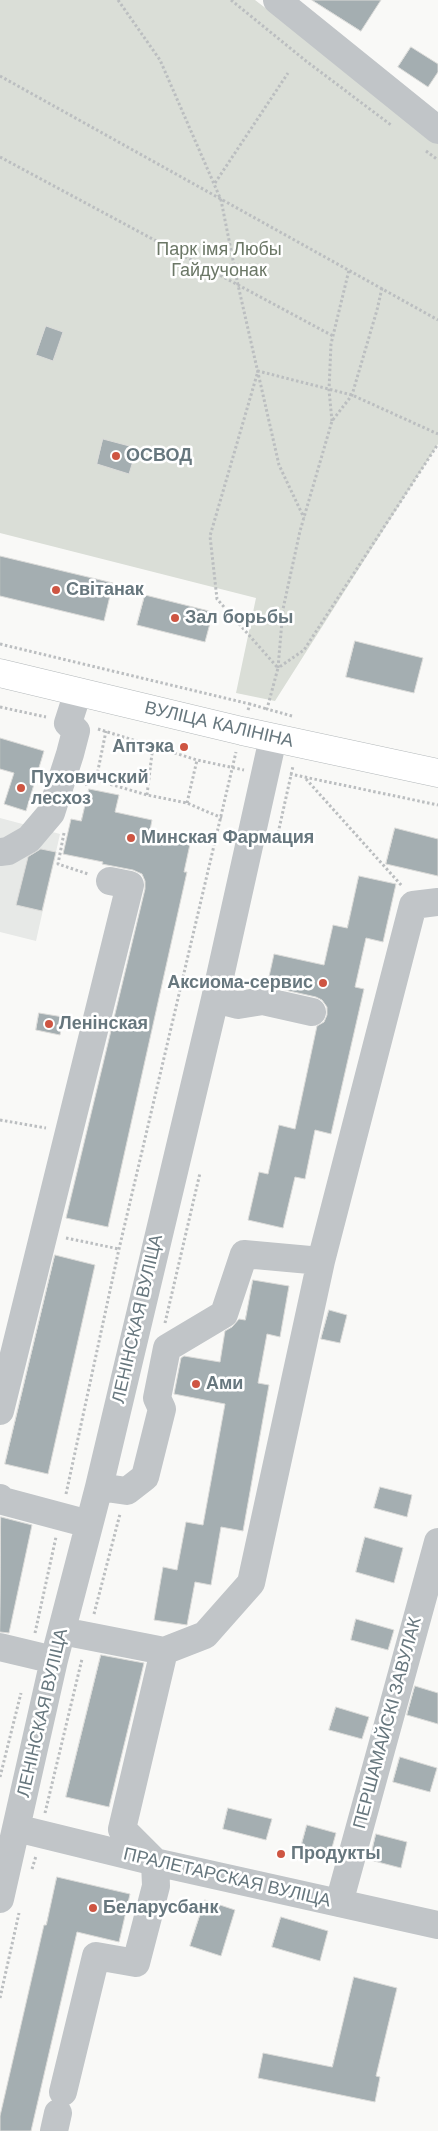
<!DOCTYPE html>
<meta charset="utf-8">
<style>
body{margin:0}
canvas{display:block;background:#f9f9f7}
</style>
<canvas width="438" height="2131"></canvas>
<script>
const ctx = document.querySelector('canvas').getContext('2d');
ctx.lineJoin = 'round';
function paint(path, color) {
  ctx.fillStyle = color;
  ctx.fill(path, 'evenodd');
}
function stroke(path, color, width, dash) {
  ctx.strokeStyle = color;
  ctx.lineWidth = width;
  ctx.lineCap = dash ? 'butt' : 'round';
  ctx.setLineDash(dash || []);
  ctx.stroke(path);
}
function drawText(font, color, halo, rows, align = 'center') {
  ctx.font = font + ' Helvetica,sans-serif';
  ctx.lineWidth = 5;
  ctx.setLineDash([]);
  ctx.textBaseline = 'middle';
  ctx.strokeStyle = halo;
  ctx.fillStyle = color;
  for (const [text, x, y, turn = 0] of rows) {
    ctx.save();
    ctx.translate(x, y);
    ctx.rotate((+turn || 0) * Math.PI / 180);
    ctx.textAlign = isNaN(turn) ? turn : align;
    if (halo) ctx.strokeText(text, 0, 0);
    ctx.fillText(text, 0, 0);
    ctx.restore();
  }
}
const built = new Path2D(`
 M0,818L60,834L36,941L0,932Z`);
const green = new Path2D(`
 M0,0H255L438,141V444L275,701L236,693L256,598L0,533Z`);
const building = new Path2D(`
 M312,0H381L361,31Z
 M411,47L438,64V72L428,87L398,67Z
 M46,326L63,332L53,361L36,355Z
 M103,439L137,448L129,474L97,464Z
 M0,556L113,583L104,621L0,596Z
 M145,595L213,612L205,642L137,625Z
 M355,641L423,658L414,693L346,677Z
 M0,738L44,751L26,811L4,804L14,773L0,769Z
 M89,789L119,795L115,812L152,820L149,835L190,844L184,872H187L108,1227L66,1218L145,889V881L142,874L133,870L102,864L103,862L63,854L71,819L81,821Z
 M395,828L438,839V876L386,864Z
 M41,849L56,852L42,911L16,905L28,857Z
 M359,876L396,884L383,942L366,938L355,987L364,989L331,1134L315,1130L305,1179L295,1177L283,1228L248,1220L259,1172L268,1174L279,1125L295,1129L317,1026L324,1022L327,1015V1007L322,1000L316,997L267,986L274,954L324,965L333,925L347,928Z
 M39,1013L63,1017L60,1035L36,1030Z
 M55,1255L95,1265L48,1474L5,1464Z
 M253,1280L289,1286L280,1337L267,1334L258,1383L269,1385L243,1531L221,1527L211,1585L195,1582L187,1625L154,1620L163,1567L177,1570L186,1522L203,1525L225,1404L174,1394L181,1358L184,1356L220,1362L225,1331L232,1327L239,1319L245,1320Z
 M329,1310L347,1315L340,1343L321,1339Z
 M380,1487L412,1495L407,1517L374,1508Z
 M1,1517L32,1525L9,1633L0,1632Z
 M365,1537L403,1548L394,1583L356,1572Z
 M356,1619L394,1630L388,1650L351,1640Z
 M101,1655L144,1663L109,1807L66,1797Z
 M415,1686L438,1693V1724L407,1715Z
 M336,1707L369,1717L362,1739L329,1730Z
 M400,1757L437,1768L430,1792L393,1782Z
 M228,1808L272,1819L266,1840L223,1829Z
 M307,1825L336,1833L330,1855L301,1847Z
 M376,1834L407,1842L401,1868L370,1860Z
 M57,1877L130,1894L119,1942L77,1932L31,2131H0V2116L44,1925H46Z
 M205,1900L235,1910L221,1956L190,1946Z
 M281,1917L328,1931L320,1961L272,1947Z
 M354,1977L397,1988L376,2076L380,2077L375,2102L258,2078L263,2053L332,2067Z`);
const path = new Path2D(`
 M118,0L160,60L221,200L238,285L279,465L304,518
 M231,0L306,61L391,125
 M0,76L438,320
 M426,151L438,160
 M0,157L333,336
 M215,183L288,73
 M382,288L377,310L352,395L332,421L300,531L283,609L278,668L304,650L438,444
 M332,421L329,390L331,344L349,270
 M0,644L250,704
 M0,707L46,717
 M248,710L250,704L267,709
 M292,716L267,709L278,668L217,599L210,536L258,371L352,395L438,434
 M98,729L197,760L244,770
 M290,774L438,805
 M306,779L402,886
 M96,780L147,795L187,803L222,818
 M85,785L96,780L106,731
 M147,795L153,745
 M187,803L197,760
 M64,833L58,864L88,874
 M277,838L293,766
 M0,1120L46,1128
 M66,1238L119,1249
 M165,1323L200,1173
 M66,1494L119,1249L236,752
 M94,1614L120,1514
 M35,1633L56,1537
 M0,1777L21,1693
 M45,1813L82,1659
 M32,1869L36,1856
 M0,1998L19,1913`);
const minor = new Path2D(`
 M277,0L438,130
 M0,852L8,851L29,839L51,813L70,754L76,731L68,723L78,692
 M215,999L238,1005L263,1001L312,1012
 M0,1411L130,885L110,881
 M99,1487L127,1491L145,1477L162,1409L157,1398L167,1348L224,1314L244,1254L321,1261
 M0,1498L3,1501L89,1524
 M62,1631L164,1651
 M0,1647L54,1660
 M16,1828L155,1862L438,1925
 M0,1899L54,1660L99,1487L215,999L273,738
 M339,1903L438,1542
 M63,2092L96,1956L136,1963L156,1886L155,1862L122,1829L164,1651L205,1635L251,1583L321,1261L413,905L438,902
 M54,2131L58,2113`);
const major = new Path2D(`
 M0,673L242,731L438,773`);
const markers = [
 [116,456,5,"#ce5542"],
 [56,590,5,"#ce5542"],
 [175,618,5,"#ce5542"],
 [184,747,5,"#ce5542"],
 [21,788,5,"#ce5542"],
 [131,838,5,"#ce5542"],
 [323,983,5,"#ce5542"],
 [49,1024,5,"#ce5542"],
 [196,1384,5,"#ce5542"],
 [281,1854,5,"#ce5542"],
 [93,1908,5,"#ce5542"]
];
const parkNames = [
 ["Парк імя Любы",219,250],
 ["Гайдучонак",219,271]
];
const poiNames = [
 ["ОСВОД",126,456],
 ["Світанак",66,590],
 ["Зал борьбы",185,618],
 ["Аптэка",174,747,"right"],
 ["Пуховичский",31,778],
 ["лесхоз",31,799],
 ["Минская Фармация",141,838],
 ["Аксиома-сервис",313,983,"right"],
 ["Ленінская",59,1024],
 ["Ами",206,1384],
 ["Продукты",291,1854],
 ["Беларусбанк",103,1908]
];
const streetNames = [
 ["ВУЛІЦА КАЛІНІНА",219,725,13],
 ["ЛЕНІНСКАЯ ВУЛІЦА",138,1319,-77],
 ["ЛЕНІНСКАЯ ВУЛІЦА",43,1713,-77],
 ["ПЕРШАМАЙСКІ ЗАВУЛАК",388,1723,-75],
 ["ПРАЛЕТАРСКАЯ ВУЛІЦА",227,1878,13]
];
paint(built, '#e7e9e7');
paint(green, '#daded7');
paint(building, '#a4aeb1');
stroke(building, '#dbdbd9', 1);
stroke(major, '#b3b8ba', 29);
stroke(path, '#bbbec0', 3, [2.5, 2.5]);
stroke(minor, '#c1c5c8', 28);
stroke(major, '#fff', 28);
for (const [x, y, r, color] of markers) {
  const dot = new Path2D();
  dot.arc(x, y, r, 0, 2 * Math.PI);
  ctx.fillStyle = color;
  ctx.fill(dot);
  stroke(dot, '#fff', 2);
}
drawText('18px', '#6b7766', '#fff', parkNames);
drawText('bold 18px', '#67777e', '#fff', poiNames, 'left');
drawText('18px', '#67777e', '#fff', streetNames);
</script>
